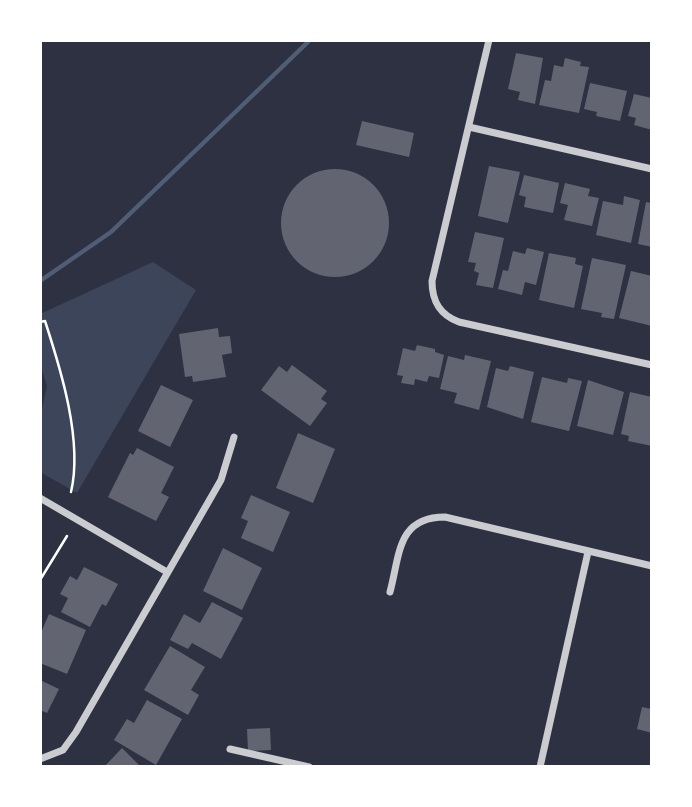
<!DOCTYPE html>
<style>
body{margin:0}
#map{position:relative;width:692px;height:807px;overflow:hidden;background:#2d3142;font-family:"Playfair Display",serif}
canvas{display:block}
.frame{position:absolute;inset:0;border:42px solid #fff;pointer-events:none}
</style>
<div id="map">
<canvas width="692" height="807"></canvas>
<div class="frame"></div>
</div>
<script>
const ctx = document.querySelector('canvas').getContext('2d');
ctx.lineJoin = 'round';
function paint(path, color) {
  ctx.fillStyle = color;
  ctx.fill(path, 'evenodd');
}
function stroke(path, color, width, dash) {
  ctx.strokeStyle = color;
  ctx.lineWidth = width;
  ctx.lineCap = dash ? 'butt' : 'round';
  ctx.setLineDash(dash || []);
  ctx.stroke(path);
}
const green = new Path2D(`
 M153,262L196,290L77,493L40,472V418L47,386L40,364V314Z`);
const stream = new Path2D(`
 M40,281L111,232L310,40`);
const building = new Path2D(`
 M516,53L543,58L535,104L518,100L520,92L508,89Z
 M565,58L581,62L580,66L589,67L579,113L539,105L545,80L551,81L554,65L563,67Z
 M590,83L627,91L620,121L596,116L597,112L584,109Z
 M634,94L652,98V130L634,125L636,118L628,116Z
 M362,121L414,133L409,157L356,145Z
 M489,166L520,172L508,223L478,216Z
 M281 223a54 54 0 1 1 108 0a54 54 0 1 1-108 0Z
 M524,175L559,183L553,213L524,207L526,197L519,195Z
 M565,183L590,189L588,196L599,198L592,226L564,220L568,205L560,203Z
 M624,196L640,200L631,243L596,235L603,201L623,205Z
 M646,202L652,203V247L638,244Z
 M475,232L504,238L493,288L476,285L479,273L474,271L476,263L468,262Z
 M527,248L544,252L536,285L525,282L522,295L498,289L503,270L508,271L513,251L525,254Z
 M549,253L576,258L575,264L583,266L574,308L539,300Z
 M592,258L626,265L614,319L601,317L602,313L581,309Z
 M631,271L652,276V326L619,318Z
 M218,328L219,337L230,336L232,353L222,355L226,377L193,382L192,376L185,377L179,334Z
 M417,345L435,349V352L444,355L439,378L429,376L427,382L415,379L414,385L401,383L403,376L397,375L403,348L415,351Z
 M465,355L491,361L479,410L454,403L457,393L440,389L448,356L464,360Z
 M292,365L327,391L321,399L327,403L310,426L261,390L279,366L287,372Z
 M510,366L534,372L523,419L487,407L496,368L508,371Z
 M542,377L567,383L568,378L582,381L569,431L531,422Z
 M588,380L624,392L613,435L577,426Z
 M161,385L193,400L170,447L138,431Z
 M630,392L652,397V446L628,441L629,436L621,434Z
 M298,433L335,449L313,503L276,488Z
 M137,448L174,467L161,493L169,497L156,521L108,497L130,453L133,455Z
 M251,495L290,512L273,552L241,538L248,521L241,518Z
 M223,548L262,568L242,610L203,591Z
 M84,567L118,584L106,606L102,604L90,627L61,612L68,598L60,594L70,576L77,580Z
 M212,602L243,618L221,659L192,643L188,649L170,640L184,614L200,623Z
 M49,614L86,630L67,674L40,663V635Z
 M170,646L205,667L191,690L199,695L188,715L144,690Z
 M40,680L59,689L47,713L40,710Z
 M147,700L182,719L156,765L114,740L127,719L134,723Z
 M642,707L652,709V733L637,729Z
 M270,728L271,750L248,751L247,729Z
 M122,748L141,767H104Z`);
const path = new Path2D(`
 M40,322L45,321C61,370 83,441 71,492
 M40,580L67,536`);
const minor = new Path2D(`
 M489,40L432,281C432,302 440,315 459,322L652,365
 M469,127L652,169
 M40,498L167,572
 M390,592C400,555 397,517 445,517L652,566
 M230,749L309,767
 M40,759L63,750L76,732L221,480L234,437
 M540,767L588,552`);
paint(green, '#3c4559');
stroke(stream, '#4f5d75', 4.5);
paint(building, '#626471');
stroke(path, '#fff', 2.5);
stroke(minor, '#caccd0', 7);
</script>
